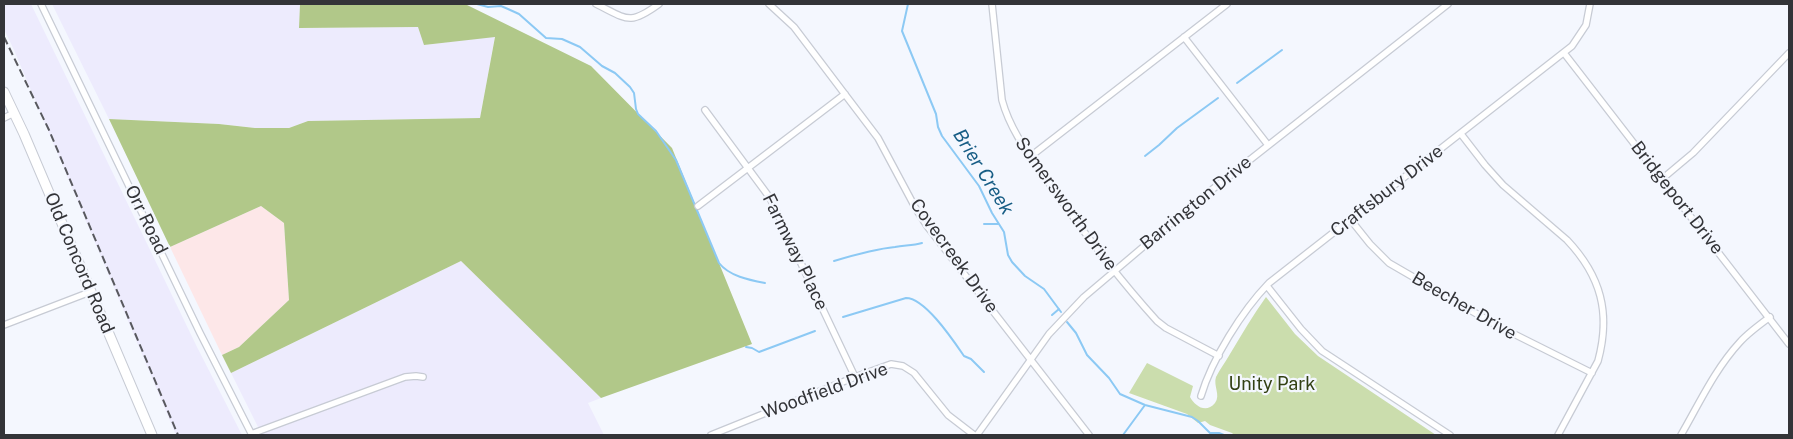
<!DOCTYPE html>
<style>
body{margin:0}
#map{position:relative;width:1793px;height:439px;overflow:hidden;background:#f4f7fe;font-family:"Public Sans",sans-serif}
canvas{display:block}
.frame{position:absolute;inset:0;border:5px solid #333438;pointer-events:none}
</style>
<div id="map">
<canvas width="1793" height="439"></canvas>
<div class="frame"></div>
</div>
<script>
const ctx = document.querySelector('canvas').getContext('2d');
ctx.lineJoin = 'round';
function paint(path, color) {
  ctx.fillStyle = color;
  ctx.fill(path, 'evenodd');
}
function stroke(path, color, width, dash) {
  ctx.strokeStyle = color;
  ctx.lineWidth = width;
  ctx.lineCap = dash ? 'butt' : 'round';
  ctx.setLineDash(dash || []);
  ctx.stroke(path);
}
function drawText(font, color, halo, rows, align = 'center') {
  ctx.font = font + ' "Public Sans",sans-serif';
  ctx.lineWidth = 4.5;
  ctx.setLineDash([]);
  ctx.textBaseline = 'middle';
  ctx.strokeStyle = halo;
  ctx.fillStyle = color;
  for (const [text, x, y, turn = 0] of rows) {
    ctx.save();
    ctx.translate(x, y);
    ctx.rotate((+turn || 0) * Math.PI / 180);
    ctx.textAlign = isNaN(turn) ? turn : align;
    if (halo) ctx.strokeText(text, 0, 0);
    ctx.fillText(text, 0, 0);
    ctx.restore();
  }
}
const commercial = new Path2D(`
 M261,206L284,223L289,300L239,347L222,355L170,247Z`);
const industrial = new Path2D(`
 M4,4H31L197,347L242,435H176L14,50L4,29Z
 M52,4H300L299,28L419,27L425,45L495,36L480,118L308,121L289,128H255L219,124L109,119Z
 M461,261L601,398L588,403L604,435H262L231,373Z`);
const green = new Path2D(`
 M1266,297L1295,334L1318,356L1436,435H1234L1232,433L1210,425L1205,421L1198,423L1187,414L1129,393L1147,363L1193,386L1190,397C1195,406 1206,414 1215,403C1221,395 1213,386 1216,377C1220,369 1226,361 1230,354C1242,334 1253,315 1266,297Z`);
const forest = new Path2D(`
 M300,4H465L591,66L672,148L752,344L601,398L461,261L231,373L222,355L239,347L289,300L284,223L261,206L170,247L109,119L219,124L255,128H289L308,121L480,118L495,37L424,45L418,27L299,28Z`);
const stream = new Path2D(`
 M477,4L488,7L501,6L508,9L519,14L546,38L562,39L580,47L602,66L615,73L630,87L634,93L636,109L638,114L656,131L676,160L719,263C729,276 749,280 765,283
 M908,4L902,31L936,114L938,127L942,136L979,186L992,213L1004,232L1008,255L1012,262L1025,276L1044,289L1061,312
 M1237,83L1282,50
 M1145,156L1159,145L1177,128L1218,98
 M984,224H999
 M834,261C854,255 874,249 895,247C904,245 912,246 922,243
 M1052,315L1059,309
 M843,317L906,298C925,298 953,340 964,356L971,359L984,372
 M1067,322L1076,333L1087,355L1109,378L1120,394L1145,405L1192,417L1198,421L1210,433H1219L1224,435
 M746,347L752,348L759,352L815,331
 M1123,435L1145,405`);
const street = new Path2D(`
 M41,4L200,333L252,435
 M596,4C627,19 629,26 659,4
 M769,4L794,27L878,138L916,209L927,226L1089,435
 M992,4L1002,100C1011,133 1032,158 1051,186C1084,233 1118,278 1157,321L1166,328L1219,356
 M1184,37L1268,145
 M1564,53L1789,344
 M705,110L770,198L855,377
 M4,118L14,113
 M1461,134L1485,165L1503,185L1567,240C1601,276 1611,313 1598,361L1558,435
 M1031,156L1227,4
 M1662,179L1693,153L1789,53
 M698,206L845,94
 M1350,219L1370,244L1389,263L1496,325L1592,373
 M1267,286L1301,329L1322,351L1450,435
 M4,325L90,292
 M1201,396C1212,359 1242,311 1269,283L1572,46L1586,25L1590,4
 M251,434L405,377L416,376L423,377
 M711,435L855,377L891,364L903,366L914,373L948,415L974,435
 M977,435L1049,334L1084,297L1195,203L1448,4
 M1681,435C1699,404 1715,369 1740,342C1748,333 1759,325 1770,317`);
const secondary = new Path2D(`
 M4,92L24,134L152,435`);
const rail = new Path2D(`
 M4,37L49,130L178,435`);
const streetNames = [
 ["Craftsbury Drive",1387,191,-38],
 ["Bridgeport Drive",1677,198,52],
 ["Barrington Drive",1196,203,-39],
 ["Somersworth Drive",1066,204,54],
 ["Orr Road",146,220,64],
 ["Farmway Place",795,252,64],
 ["Covecreek Drive",954,256,54],
 ["Old Concord Road",79,263,67],
 ["Beecher Drive",1464,306,30],
 ["Woodfield Drive",825,391,-20]
];
const parkNames = [
 ["Unity Park",1272,384]
];
const waterNames = [
 ["Brier Creek",983,172,58]
];
paint(commercial, '#fde7e8');
paint(industrial, '#edebfd');
paint(green, '#cbddad');
paint(forest, '#b1c889');
stroke(stream, '#8cc9f4', 2);
stroke(street, '#c7cbd4', 8);
stroke(secondary, '#c7cbd4', 11);
stroke(street, '#fff', 5.5);
stroke(secondary, '#fff', 9);
stroke(rail, '#58595e', 2, [8, 4]);
drawText('18px', '#333438', '#f4f7fe', streetNames);
drawText('18px', '#324013', '#f4f7fe', parkNames);
drawText('italic 19px', '#175d85', '#f4f7fe', waterNames);
</script>
